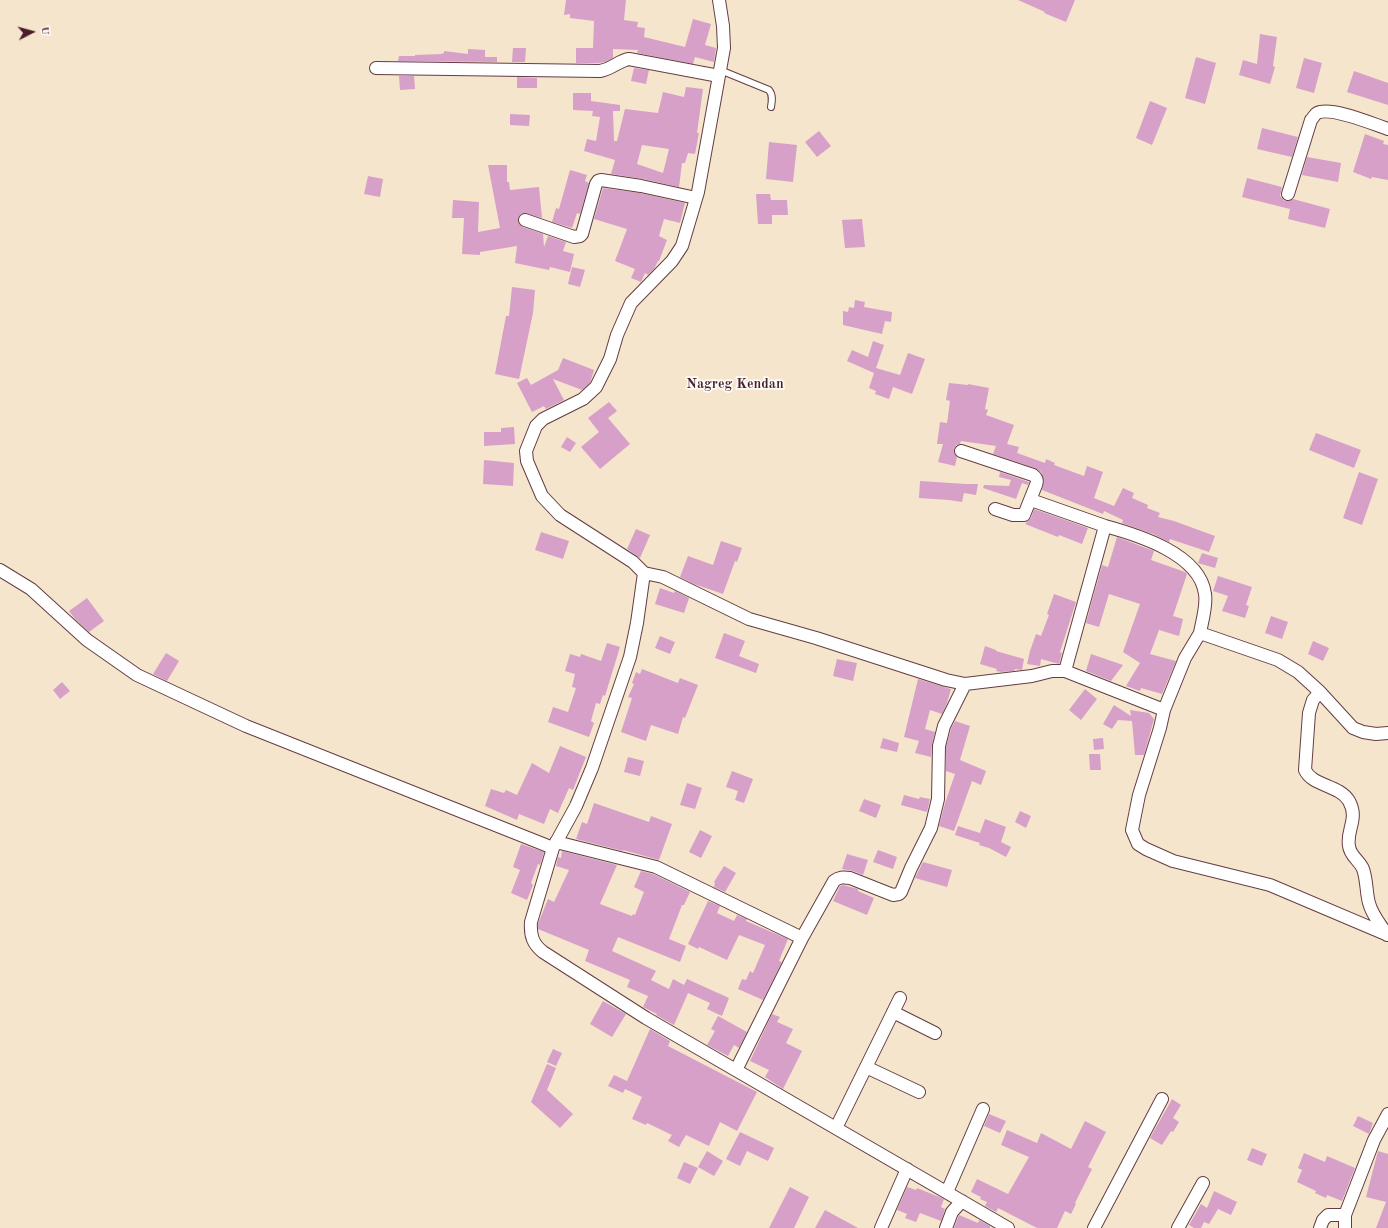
<!DOCTYPE html>
<style>
body{margin:0}
#map{position:relative;width:1388px;height:1228px;overflow:hidden;background:#f5e5cd;font-family:"Old Standard TT",serif}
canvas{display:block}
.north{position:absolute;left:12px;top:12px;width:40px;height:40px;-webkit-text-stroke:3px #fdfcf7;paint-order:stroke;rotate:84deg;font-size:11px;font-weight:700;line-height:16px;text-align:center;color:#4a1f2b}
.north::after{content:'';display:block;margin:auto;width:14px;height:18px;background:#4a1f2b;clip-path:polygon(50% 0,100% 100%,50% 72%,0 100%)}
</style>
<div id="map">
<canvas width="1388" height="1228"></canvas>
<div class="north">U</div>
</div>
<script>
const ctx = document.querySelector('canvas').getContext('2d');
ctx.lineJoin = 'round';
function paint(path, color) {
  ctx.fillStyle = color;
  ctx.fill(path, 'evenodd');
}
function stroke(path, color, width, dash) {
  ctx.strokeStyle = color;
  ctx.lineWidth = width;
  ctx.lineCap = dash ? 'butt' : 'round';
  ctx.setLineDash(dash || []);
  ctx.stroke(path);
}
function drawText(font, color, halo, rows, align = 'center') {
  ctx.font = font + ' "Old Standard TT",serif';
  ctx.lineWidth = 3.5;
  ctx.setLineDash([]);
  ctx.textBaseline = 'middle';
  ctx.strokeStyle = halo;
  ctx.fillStyle = color;
  for (const [text, x, y, turn = 0] of rows) {
    ctx.save();
    ctx.translate(x, y);
    ctx.rotate((+turn || 0) * Math.PI / 180);
    ctx.textAlign = isNaN(turn) ? turn : align;
    if (halo) ctx.strokeText(text, 0, 0);
    ctx.fillText(text, 0, 0);
    ctx.restore();
  }
}
const building = new Path2D(`
 M566,0H626L624,20L638,22L637,27L645,28L644,37L685,47L693,19L711,24L705,45L716,48L714,62L695,57L693,64L637,53L638,50L613,49V58L605,62L599,63H576V48H593L594,21L570,18V14L564,15Z
 M1018,0H1075L1066,22L1044,13L1045,12Z
 M1260,34L1277,37L1273,66L1275,67L1270,84L1239,75L1243,60L1257,64Z
 M513,48H526L525,62H512Z
 M468,49L485,50V57H497V62L398,61L399,56H415V55L441,54L444,53V51L468,54Z
 M1196,57L1216,63L1205,104L1185,98Z
 M1304,58L1322,63L1314,93L1296,88Z
 M634,68L649,70L646,84L631,81Z
 M1354,71L1388,83V105L1347,92Z
 M399,76H414L415,89L400,90Z
 M517,77L537,78V88H517Z
 M686,87L703,89L697,133H699L695,154L688,153L685,163H682L679,187L643,179L611,174L615,160L584,151L587,139L596,141L600,117L592,116L593,111L573,110V93H591V101L620,105V111H613L614,141H617L625,109L658,113L663,92L684,97ZM642,145L669,149L663,173L637,164Z
 M1150,101L1167,108L1152,145L1136,138Z
 M510,114L530,115L529,126L510,125Z
 M1262,128L1298,137L1292,157L1257,149Z
 M819,131L831,146L817,157L805,142Z
 M1365,134L1384,141L1383,144L1388,145V180L1372,177L1371,179L1353,172Z
 M769,142L797,145L793,182L766,179Z
 M1307,157L1341,163L1338,182L1302,175Z
 M488,165H507V182H509L510,190L539,187L542,218L524,213L520,215L518,222L523,227L543,234L544,247L548,236L566,242L563,251L574,254L570,272L550,267L549,270L515,263L517,246L480,252V255L462,254L464,218H452L453,200L479,202L478,232L500,228Z
 M570,170L587,175L585,181L589,183L580,214L577,213L572,228L552,222L556,208L559,209Z
 M368,176L383,179L380,197L364,194Z
 M1247,178L1282,187L1280,196L1285,201H1289L1293,199L1330,209L1325,228L1288,219L1290,209L1242,197Z
 M603,188L640,193L685,203L680,223L664,219L659,236L667,240L659,261H658L654,269L648,275L645,273L641,282L631,278L635,269L615,261L627,229L594,219Z
 M756,194H770L771,200H787L788,215H772V224H758Z
 M862,219L865,247L845,248L842,220Z
 M572,267L585,270L580,287L568,284Z
 M512,287L535,290L533,313L519,379L495,374L506,316H509Z
 M855,300L865,302L864,307L892,312L891,322L885,321L882,334L843,325V311L848,312L849,307L854,308Z
 M873,341L884,345L876,368L900,375L908,353L925,359L912,394L893,387L889,399L875,394L876,391L869,388L874,373L847,361L852,350L868,357Z
 M563,358L594,370L590,383L582,390L553,379L564,400L546,409L544,406L532,412L517,383L527,378L531,385L558,370Z
 M949,383L968,385V384L989,388L985,409L988,410L986,415L1014,425L1007,444L1019,447L1017,453L1045,463L1046,459L1055,463L1054,465L1084,476L1087,466L1103,472L1094,498L1114,506L1123,488L1134,493L1132,498L1148,505L1147,508L1160,513L1158,517L1174,521L1215,536L1209,552L1170,539L1169,542L1153,534L1122,523L1123,520L1104,511L1103,514L1042,490L1044,481L1041,472L1035,468L993,454L996,446L961,441L960,444L956,445L954,449V453L957,457L955,466L938,462L943,444H937L940,422L947,423L950,401L946,400Z
 M609,402L617,411L608,418L630,444L600,469L581,447L599,432L588,418Z
 M514,427L515,444L484,446V432H501V428Z
 M1316,433L1361,450L1354,468L1309,450Z
 M567,437L576,443L570,452L561,447Z
 M484,460L514,463L513,486L483,484Z
 M1000,472L1029,482L1028,485L1022,483L1016,499L983,488L984,485L1009,486L1011,480L999,477Z
 M1359,472L1378,479L1362,525L1343,518Z
 M920,481L966,484H978L976,495L964,493L962,502L949,500L919,498Z
 M1034,509L1088,528L1082,544L1059,535L1058,537L1025,524L1031,518Z
 M636,529L650,535L640,558L627,549Z
 M541,532L569,541L563,559L535,550Z
 M1117,537L1154,551L1151,560L1185,572L1187,574L1173,616L1183,619L1179,636L1159,630L1150,654L1176,661L1162,694L1141,688L1140,691L1126,686L1140,663L1123,652L1140,604L1109,594L1099,627L1086,623L1102,565L1108,567Z
 M721,541L742,548L737,562L735,561L723,594L694,584L680,577L688,556L713,565Z
 M1202,553L1218,558L1215,568L1198,563Z
 M1218,576L1252,587L1246,605L1249,606L1245,618L1222,611L1228,596L1213,591Z
 M660,588L674,593L675,591L689,598L684,613L655,604Z
 M1054,594L1076,602L1060,652L1062,653L1059,664L1041,659L1040,666L1027,664L1030,651L1036,634L1041,636L1049,615L1047,614Z
 M87,598L104,621L89,632L75,619L69,611Z
 M1271,616L1288,622L1282,639L1265,633Z
 M724,633L745,641L739,656L759,664L756,673L715,658Z
 M660,636L675,642L670,654L655,648Z
 M1313,641L1329,648L1323,661L1308,654Z
 M607,643L620,647L605,696L603,695L600,704L596,703L591,721L594,723L589,737L548,722L553,707L568,712L576,688L572,687L575,674L565,671L570,654L580,657L581,654L601,661Z
 M985,646L996,650V651L1024,659L1022,670L1015,669L1014,671L1001,672L996,671L997,669L980,664Z
 M166,653L179,661L167,681L153,674Z
 M1091,654L1123,665L1111,681L1086,671Z
 M837,659L857,663L853,681L833,676Z
 M642,669L678,683L680,678L698,685L685,718L683,717L678,734L651,725L646,741L621,732L632,698L628,697L634,684L632,683L636,672L640,674Z
 M918,679L951,689L947,703L942,714L930,710L925,729L935,732L932,744L931,757L915,753L919,741L904,737Z
 M62,682L70,691L60,699L53,690Z
 M1085,689L1097,699L1081,720L1069,710Z
 M1114,705L1131,716L1130,710L1149,713L1154,719L1144,755H1135L1132,721L1118,720L1112,729L1103,724Z
 M955,721L970,726L960,760L986,771L981,785L972,781L954,831L939,826L945,803L955,774L946,771V747L951,729Z
 M883,738L899,743L897,752L880,748Z
 M1103,738L1104,749L1094,750L1093,739Z
 M560,746L586,757L573,790L569,788L558,813L550,809L544,824L519,814L517,820L485,806L491,789L504,793L506,790L517,795L532,763L549,773Z
 M1089,754H1100L1101,770H1090Z
 M628,757L644,761L640,776L624,772Z
 M732,771L753,779L744,803L735,800L738,791L726,787Z
 M687,783L702,788L695,809L680,805Z
 M904,795L919,799L920,797L930,799L927,812L901,805Z
 M864,799L881,805L876,818L859,811Z
 M594,803L649,822L651,816L672,824L659,860L623,850V851L576,839L582,822L587,824Z
 M1020,811L1031,816L1026,828L1015,822Z
 M985,819L1006,827L1001,842L1011,847L1006,857L989,848L979,845L980,843L955,835L958,826L980,833Z
 M700,830L712,836L701,858L689,852Z
 M521,844L544,852L540,865L538,864L531,883L533,885L527,900L511,893L520,870L513,867Z
 M878,850L897,857L893,869L873,862Z
 M562,851L617,865L600,904L632,916L633,914L635,915L644,892L634,887L641,871L653,874L690,892L684,905H682L669,939L686,946L680,962L618,937L612,951L656,971L651,980L669,989L673,979L684,985L687,979L729,998L722,1016L707,1009L710,1003L688,993L674,1025L656,1015L657,1014L643,1007L648,996L627,987L630,980L585,961L589,950L538,929V924L548,899L554,902L569,870L556,866L558,857L561,858Z
 M847,854L868,860L863,875L853,871L842,869Z
 M923,862L952,870L947,887L915,878Z
 M724,866L736,873L725,892L714,887L715,883L714,882Z
 M843,885L858,889V891L874,898L867,915L833,901L840,886Z
 M708,901L720,906L717,913L734,921L737,915L747,919L746,921L788,939L779,961L782,962L763,1000L738,989L742,979L746,980L750,971L753,973L765,945L739,935L727,960L699,947L698,949L688,944Z
 M603,1001L626,1014L612,1037L590,1024Z
 M772,1014L780,1017L777,1022L793,1029L786,1043L802,1051L783,1089L765,1077L769,1070L750,1061Z
 M718,1016L747,1032L739,1048L734,1045L728,1056L707,1045L715,1031L711,1029Z
 M650,1029L670,1041L668,1046L757,1092L737,1131L720,1122L709,1146L686,1135L679,1147L668,1141L672,1135L647,1123L646,1125L632,1119L642,1097L625,1089L623,1093L608,1086L614,1075L627,1081Z
 M553,1049L562,1053L556,1066L547,1062Z
 M547,1064L556,1068L547,1090L573,1114L560,1128L531,1102Z
 M1172,1099L1181,1105L1173,1118L1179,1122L1173,1132L1171,1131L1162,1145L1150,1138Z
 M989,1114L1006,1121L1000,1133L984,1126Z
 M1358,1116L1373,1123L1369,1134L1353,1126Z
 M1085,1121L1106,1132L1088,1167L1092,1169L1075,1203L1076,1204L1071,1214L1065,1211L1057,1228H1037L998,1208L996,1212L985,1206L987,1202L980,1199L981,1197L971,1192L977,1179L1008,1194L1029,1157L1001,1145L1007,1130L1037,1143L1041,1133L1071,1149Z
 M740,1132L774,1148L768,1161L747,1151L740,1166L726,1159Z
 M1252,1148L1267,1154L1262,1166L1247,1160Z
 M707,1151L723,1161L714,1176L698,1167Z
 M1378,1151L1388,1154V1228H1376L1386,1202L1366,1197Z
 M1304,1153L1325,1162L1327,1156L1355,1168L1342,1201L1327,1195L1326,1198L1315,1193L1316,1191L1297,1182L1302,1170L1298,1168Z
 M684,1162L698,1168L690,1184L677,1178Z
 M790,1187L809,1197L794,1228H769Z
 M907,1187L916,1190L917,1188L944,1199L941,1207L945,1209L941,1221L920,1213L916,1222L905,1218L907,1214L897,1210Z
 M1214,1191L1237,1202L1231,1215L1218,1209L1209,1224L1204,1222L1201,1228H1194L1189,1225L1201,1204L1207,1208Z
 M825,1210L858,1228H815Z
 M959,1215L978,1223L979,1220L990,1226V1228H954Z`);
const lane = new Path2D(`
 M720,70L769,90C773,95 772,101 771,107`);
const street = new Path2D(`
 M376,68L600,71C612,69 618,61 629,59L719,76
 M1288,194L1311,120C1313,118 1315,114 1317,113C1331,106 1373,124 1388,129
 M525,220L574,237L580,236L582,234L596,184L598,181L601,180L641,186L696,198
 M961,451L1033,475C1037,478 1038,480 1036,485L1024,515H1013L995,509
 M1031,500L1105,526
 M0,570L31,589L87,640L137,675L246,726L538,842L553,848L531,922C530,936 533,944 543,952L646,1018L1008,1228
 M644,573L663,577L749,619L816,638L946,680L965,684L1032,676L1052,671H1065L1164,710L1185,658L1200,633L1278,660L1298,672L1320,692L1353,728L1363,732L1376,734L1388,733
 M1065,671L1105,526C1138,535 1200,554 1205,594C1207,606 1202,621 1200,633
 M1320,692L1313,700L1309,713L1305,770C1312,786 1340,785 1349,801C1359,819 1346,830 1349,846C1350,856 1360,861 1363,869C1367,880 1366,892 1369,903C1372,915 1381,925 1387,935
 M1164,710L1160,728L1139,795L1132,830L1138,844L1146,849L1173,861L1270,885L1388,935
 M556,842L656,867L802,938
 M553,848L576,806L592,768L630,657L637,623L644,573L633,562L560,515L542,496L527,461L526,451L536,426L543,419L583,399L596,387L610,359L617,335L631,303L672,261L682,246L698,192L724,48L723,26L719,0
 M893,1012L935,1033
 M866,1067L919,1092
 M736,1070L802,938L834,881C839,877 843,877 850,878L893,895L899,894L901,892L911,868L931,828L938,799L939,746L944,726L965,684
 M836,1128L900,998
 M947,1192L983,1109
 M1345,1215V1228
 M881,1228L907,1169
 M946,1228L952,1212L962,1201
 M1094,1228L1162,1099
 M1178,1228L1203,1183
 M1320,1228L1323,1220L1328,1215H1345L1374,1140L1388,1114`);
const quarterNames = [
 ["Nagreg Kendan",735,384]
];
paint(building, '#d7a0c8');
stroke(lane, '#643d43', 8);
stroke(street, '#643d43', 14);
stroke(lane, '#fff', 6);
stroke(street, '#fff', 12);
drawText('bold 14px', '#4a1f2b', '#fdfcf7', quarterNames);
</script>
